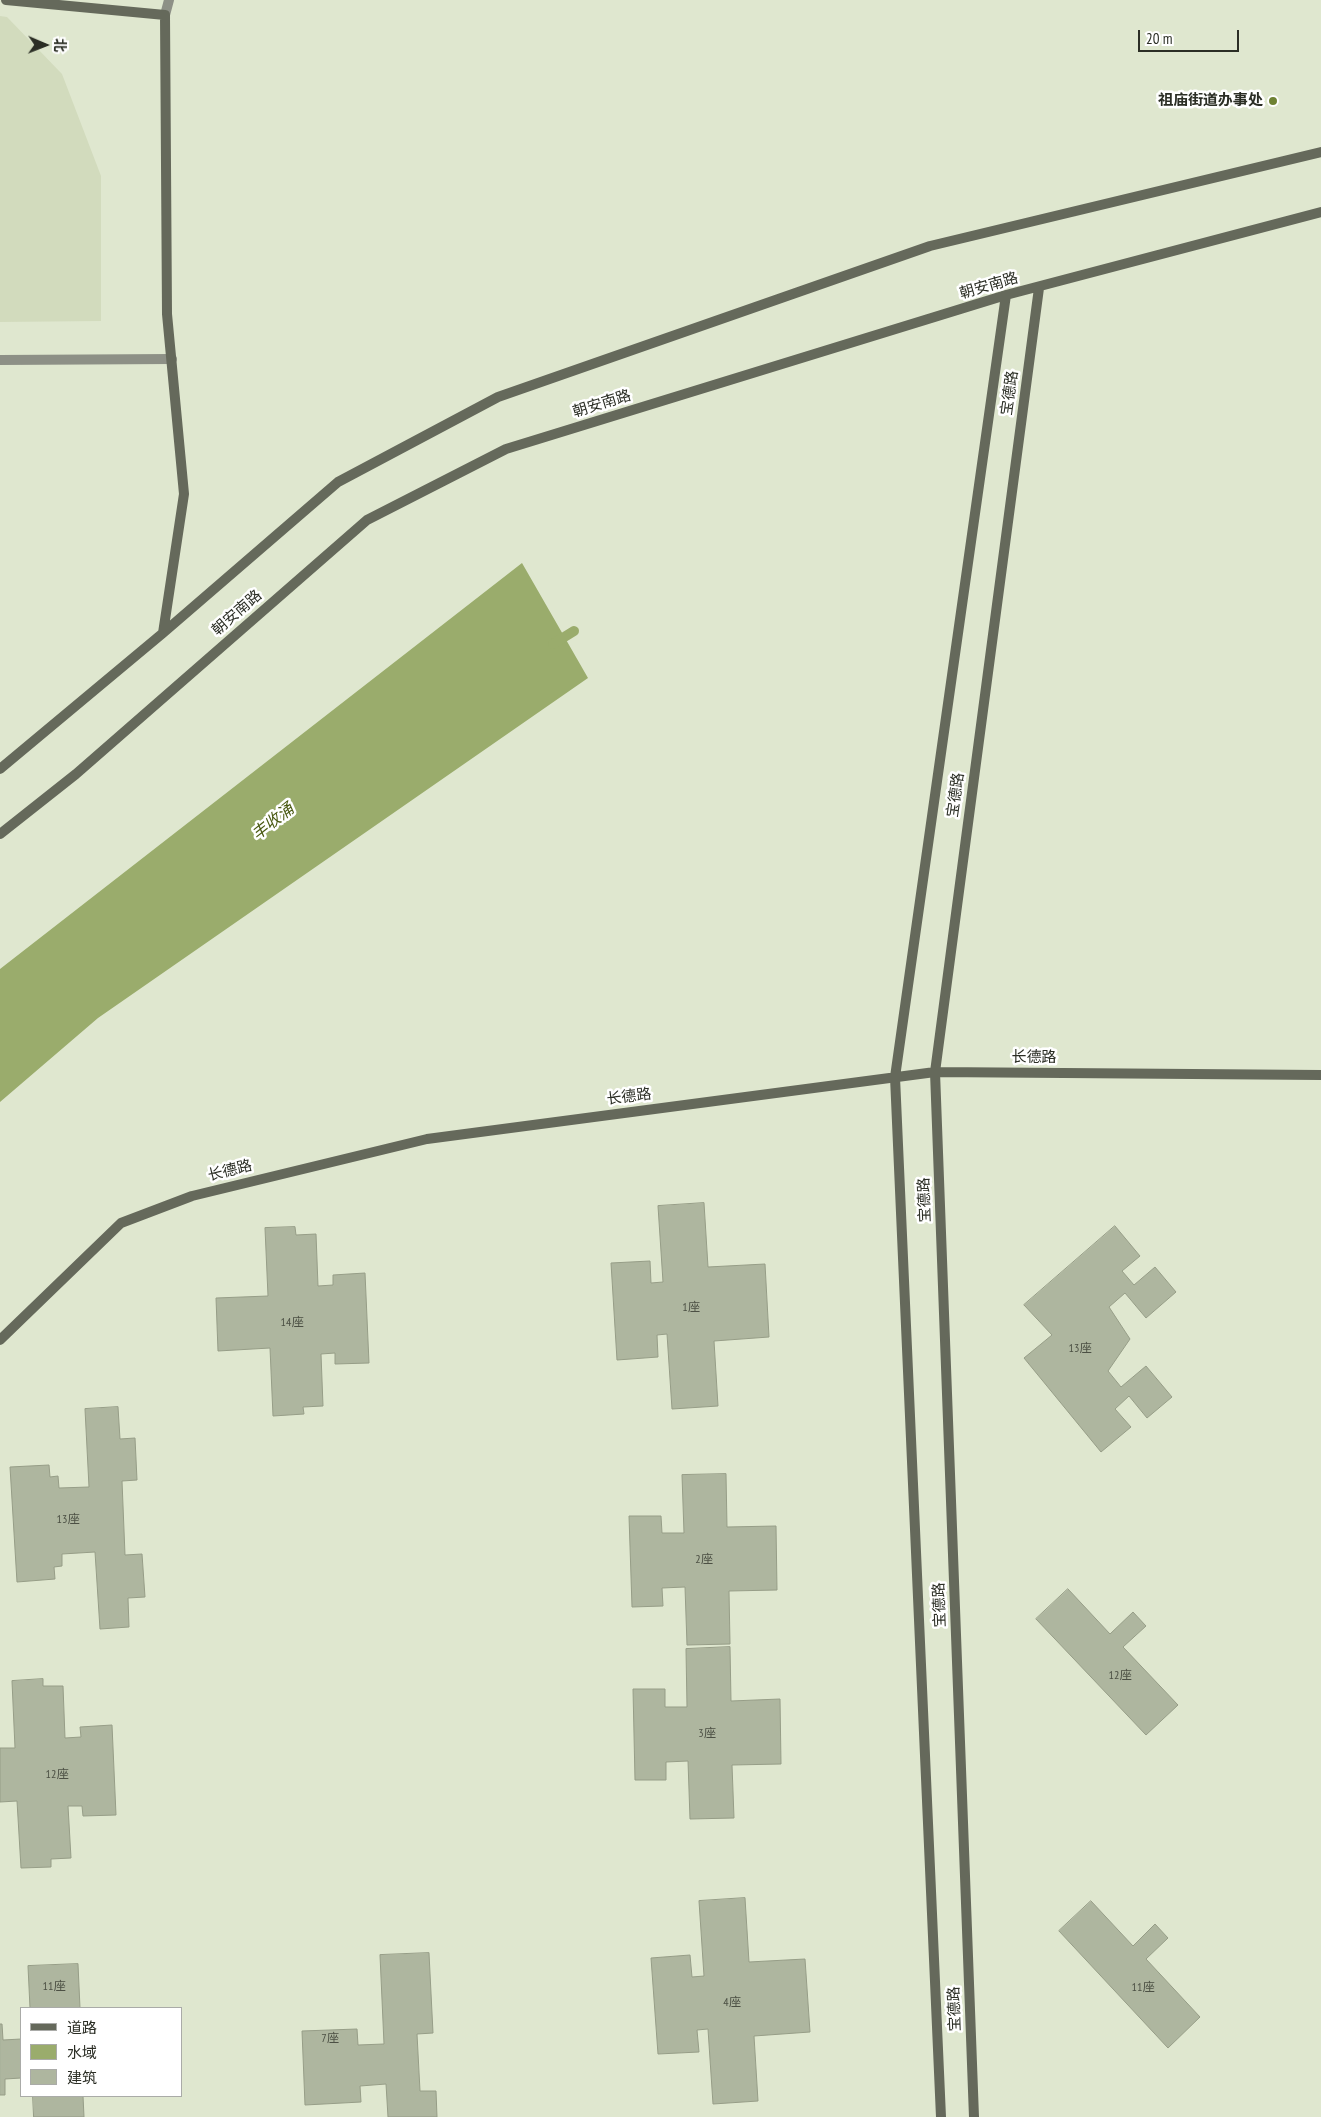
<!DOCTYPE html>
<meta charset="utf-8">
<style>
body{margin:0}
#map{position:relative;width:1321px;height:2117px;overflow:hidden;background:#dfe7cf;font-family:"PT Sans Narrow","Noto Sans SC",sans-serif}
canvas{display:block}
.legend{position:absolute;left:20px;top:2007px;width:162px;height:90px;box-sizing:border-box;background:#fff;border:1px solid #aaaba8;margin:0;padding:6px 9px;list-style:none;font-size:15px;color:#2b2e25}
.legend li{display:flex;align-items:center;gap:10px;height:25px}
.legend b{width:25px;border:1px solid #aaaba8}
.north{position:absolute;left:20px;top:20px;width:50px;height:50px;-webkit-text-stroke:4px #fff;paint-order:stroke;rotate:91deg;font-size:14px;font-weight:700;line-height:20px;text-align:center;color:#2b2e25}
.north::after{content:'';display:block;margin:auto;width:18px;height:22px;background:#2b2e25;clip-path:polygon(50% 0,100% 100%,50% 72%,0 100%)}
.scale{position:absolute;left:1138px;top:30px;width:101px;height:22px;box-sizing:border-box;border:2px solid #2b2e25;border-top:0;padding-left:6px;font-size:15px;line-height:18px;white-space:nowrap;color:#2b2e25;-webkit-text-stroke:4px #fff;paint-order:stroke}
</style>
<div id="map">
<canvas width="1321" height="2117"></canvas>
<ul class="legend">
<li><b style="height:6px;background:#65695b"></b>道路</li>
<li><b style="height:14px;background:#9aac6c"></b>水域</li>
<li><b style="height:14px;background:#aeb69f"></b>建筑</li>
</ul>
<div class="north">北</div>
<div class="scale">20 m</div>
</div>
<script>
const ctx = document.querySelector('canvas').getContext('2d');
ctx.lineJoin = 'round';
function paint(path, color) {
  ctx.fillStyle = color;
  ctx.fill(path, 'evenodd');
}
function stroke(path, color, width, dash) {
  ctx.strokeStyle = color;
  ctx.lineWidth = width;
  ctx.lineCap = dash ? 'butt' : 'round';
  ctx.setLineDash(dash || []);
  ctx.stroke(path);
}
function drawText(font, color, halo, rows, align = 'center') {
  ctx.font = font + ' "PT Sans Narrow","Noto Sans SC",sans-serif';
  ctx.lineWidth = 5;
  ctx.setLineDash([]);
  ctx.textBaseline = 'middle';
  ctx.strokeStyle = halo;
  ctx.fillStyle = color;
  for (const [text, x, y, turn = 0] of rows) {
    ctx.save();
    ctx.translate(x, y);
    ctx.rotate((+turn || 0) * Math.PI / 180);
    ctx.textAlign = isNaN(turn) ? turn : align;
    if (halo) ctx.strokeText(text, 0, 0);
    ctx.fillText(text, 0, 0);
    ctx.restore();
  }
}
const built = new Path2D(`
 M0,16L7,17L62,74L101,176V321L0,322Z`);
const water = new Path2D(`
 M522,563L588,678L98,1018L0,1102V969Z`);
const stream = new Path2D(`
 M553,644L574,631`);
const building = new Path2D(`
 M704,1203L708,1267L765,1264L769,1337L714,1341L718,1406L672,1409L667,1334L657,1335L658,1357L617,1360L611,1263L650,1261L651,1283L663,1282L658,1206Z
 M1115,1226L1140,1256L1122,1271L1134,1285L1155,1267L1176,1292L1146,1318L1125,1293L1109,1307L1130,1339L1108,1371L1121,1387L1146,1366L1172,1397L1147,1418L1129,1396L1115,1409L1131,1427L1101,1452L1024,1358L1052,1335L1024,1305Z
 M295,1227L296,1235L316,1234L318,1286L333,1285V1275L365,1273L369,1363L335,1364V1353L321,1354L323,1406L303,1407L304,1414L273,1416L270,1348L218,1351L216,1298L268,1296L265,1228Z
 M118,1407L120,1439L135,1438L137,1480L122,1481L125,1555L142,1554L145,1597L128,1598L129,1627L100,1629L95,1552L62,1554V1566L54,1567L55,1579L17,1582L10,1467L49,1465L50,1477L58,1476L59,1488L89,1487L85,1409Z
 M726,1474L727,1527L776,1526L777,1590L729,1591L730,1644L687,1645L685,1587L662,1588L663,1606L632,1607L629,1516H661L662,1533H684L682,1475Z
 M1068,1589L1110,1634L1133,1612L1146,1626L1123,1647L1178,1705L1146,1735L1036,1619Z
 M730,1647L731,1701L780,1699L781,1764L732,1765L734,1818L690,1819L688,1761L666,1762V1780H635L633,1689H665V1707H687L686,1649Z
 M43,1679V1686H63L65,1738L81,1737L80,1727L112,1725L116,1815L83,1816L82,1806H68L71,1858L51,1859V1867L21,1868L17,1801L0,1802V1748H15L12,1681Z
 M745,1898L749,1962L805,1959L810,2032L754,2036L758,2101L713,2104L708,2029L697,2030L699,2052L658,2054L651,1958L690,1955L692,1977L704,1976L699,1901Z
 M1091,1901L1133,1946L1155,1924L1168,1938L1146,1959L1200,2017L1168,2048L1059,1931Z
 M429,1953L433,2033L417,2034L420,2091H436L437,2117H388L386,2084L360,2086L361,2102L305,2105L302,2031L357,2029L358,2045L384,2044L380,1955Z
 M78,1964L80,2008H30L28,1966Z
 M0,2024H2L3,2040L21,2039V2078L5,2079V2095H0Z
 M33,2096H83L84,2117H34Z`);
const street = new Path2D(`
 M165,15L169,0
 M0,360L172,359`);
const secondary = new Path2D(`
 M6,0L165,15L167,314L184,494L163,633
 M0,769L163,633L338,482L498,397L930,246L1321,152
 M0,834L76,774L367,520L506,449L1006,295L1321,212
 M0,1340L121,1223L192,1196L427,1139L935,1072L1321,1075
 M941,2117L895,1077L1006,295
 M974,2117L935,1072L1039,288`);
const markers = [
 [1273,101,5,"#6e8233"]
];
const numberNames = [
 ["1座",691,1308],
 ["14座",292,1323],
 ["13座",1080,1349],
 ["13座",68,1520],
 ["2座",704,1560],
 ["12座",1120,1676],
 ["3座",707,1734],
 ["12座",57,1775],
 ["11座",54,1987],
 ["11座",1143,1988],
 ["4座",732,2003],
 ["7座",330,2039]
];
const poiNames = [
 ["祖庙街道办事处",1263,101]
];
const streetNames = [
 ["朝安南路",989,286,-16],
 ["宝德路",1010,393,-82],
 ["朝安南路",602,404,-17],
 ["朝安南路",237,613,-41],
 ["宝德路",956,795,-82],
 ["长德路",1034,1058],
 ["长德路",629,1097,-7],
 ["长德路",230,1171,-14],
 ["宝德路",925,1200,-92],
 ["宝德路",940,1605,-92],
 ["宝德路",955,2009,-92]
];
const waterNames = [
 ["丰收涌",273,822,-38]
];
paint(built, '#d2dbbd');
paint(water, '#9aac6c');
stroke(stream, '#9aac6c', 10);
paint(building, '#aeb69f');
stroke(building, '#969d87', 1);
stroke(street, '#8d9086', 10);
stroke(secondary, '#65695b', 10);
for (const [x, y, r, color] of markers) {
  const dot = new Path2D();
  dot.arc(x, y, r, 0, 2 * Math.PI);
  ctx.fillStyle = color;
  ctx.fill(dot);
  stroke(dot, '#fff', 2);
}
drawText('12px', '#4c5044', null, numberNames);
drawText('bold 15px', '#2b2e25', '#fff', poiNames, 'right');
drawText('15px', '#2b2e25', '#fff', streetNames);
drawText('italic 16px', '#4a5a13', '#fff', waterNames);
</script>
